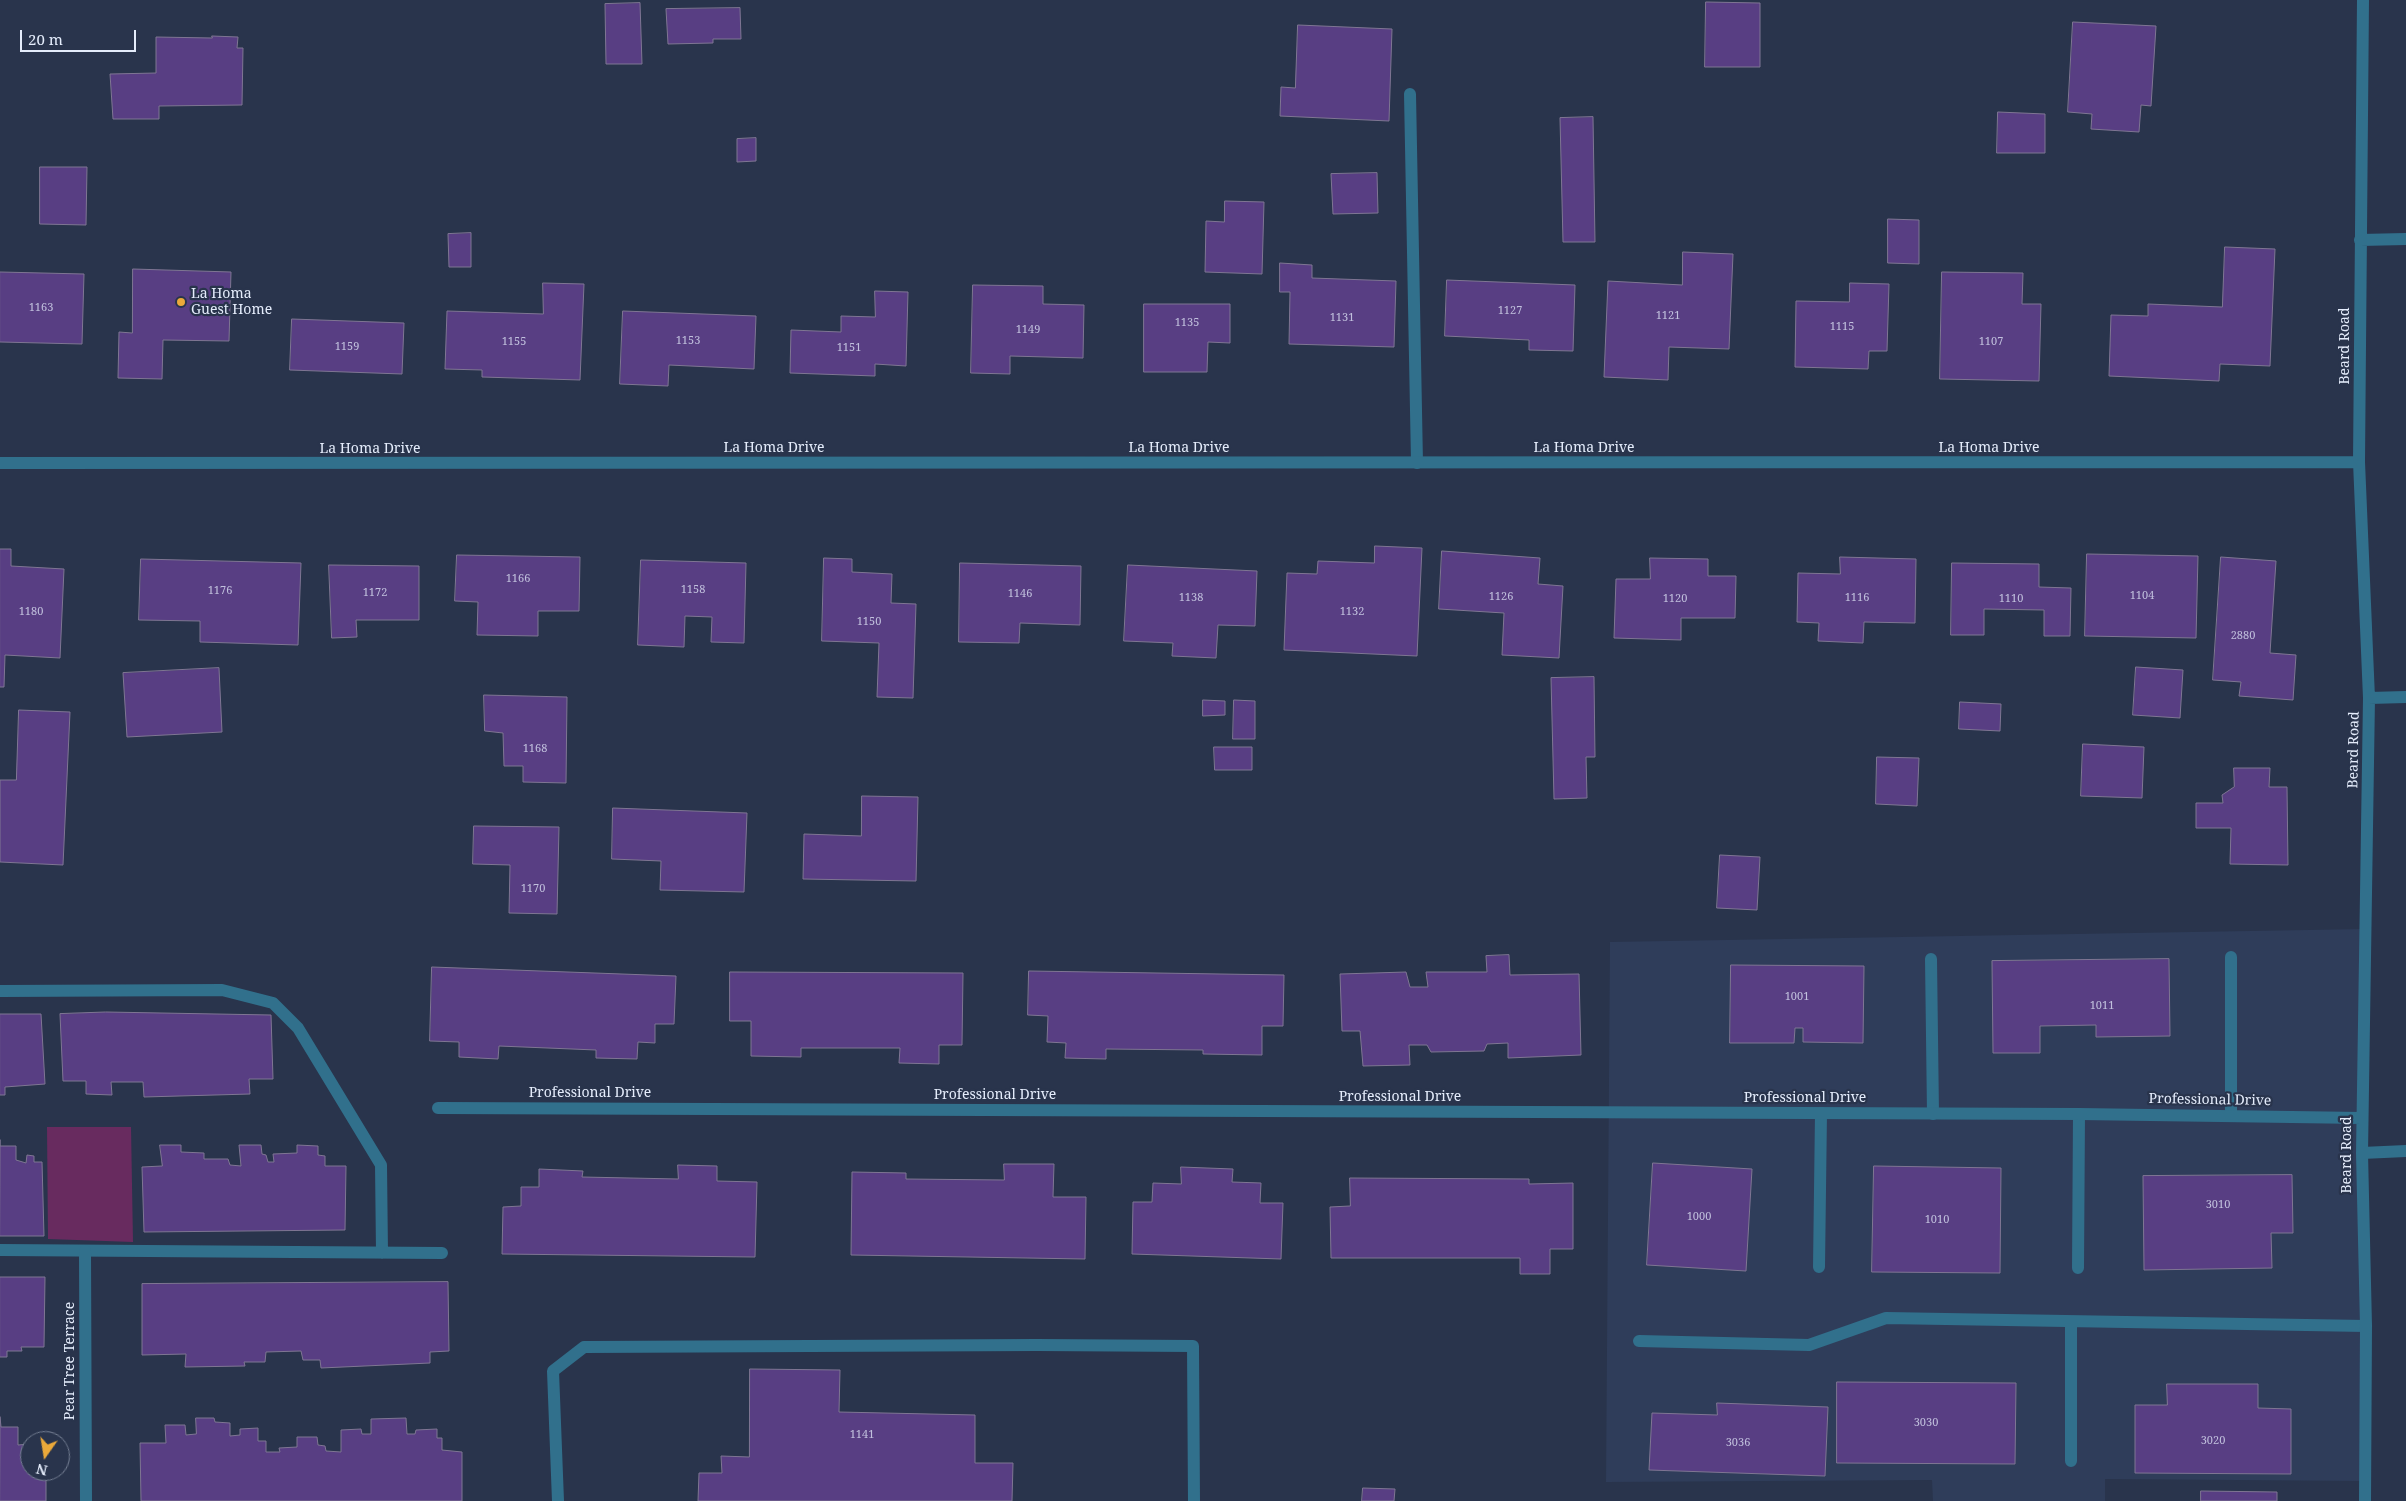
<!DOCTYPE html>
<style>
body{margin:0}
#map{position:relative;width:2406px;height:1501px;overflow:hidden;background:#29344c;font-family:"Noto Serif",serif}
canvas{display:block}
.north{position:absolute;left:20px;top:1431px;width:50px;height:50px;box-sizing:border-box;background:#29344c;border:1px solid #747e92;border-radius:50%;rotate:193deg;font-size:14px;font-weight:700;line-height:20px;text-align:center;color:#e4ecfb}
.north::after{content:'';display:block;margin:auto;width:18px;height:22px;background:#eba93a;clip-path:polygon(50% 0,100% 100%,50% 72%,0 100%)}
.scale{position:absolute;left:20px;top:30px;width:116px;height:22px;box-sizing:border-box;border:2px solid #e4ecfb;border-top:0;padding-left:6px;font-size:15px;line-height:18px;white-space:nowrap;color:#e4ecfb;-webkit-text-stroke:4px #29344c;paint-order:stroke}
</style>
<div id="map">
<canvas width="2406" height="1501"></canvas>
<div class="north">N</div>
<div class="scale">20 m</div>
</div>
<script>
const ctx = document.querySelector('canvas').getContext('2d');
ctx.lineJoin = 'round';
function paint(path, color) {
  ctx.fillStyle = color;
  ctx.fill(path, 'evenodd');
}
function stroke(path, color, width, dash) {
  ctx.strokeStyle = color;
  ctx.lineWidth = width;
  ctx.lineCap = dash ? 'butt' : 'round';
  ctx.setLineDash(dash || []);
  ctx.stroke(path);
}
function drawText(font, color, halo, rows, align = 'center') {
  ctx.font = font + ' "Noto Serif",serif';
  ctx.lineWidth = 4.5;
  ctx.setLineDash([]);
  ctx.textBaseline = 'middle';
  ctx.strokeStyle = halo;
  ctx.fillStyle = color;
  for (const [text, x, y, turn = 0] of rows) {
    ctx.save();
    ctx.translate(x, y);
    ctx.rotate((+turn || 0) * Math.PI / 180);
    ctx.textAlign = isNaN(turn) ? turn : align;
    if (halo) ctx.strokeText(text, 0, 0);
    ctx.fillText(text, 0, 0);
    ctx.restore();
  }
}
const built = new Path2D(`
 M2366,929L2365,1481L2105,1479V1501H1933L1932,1480L1606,1482L1610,942Z`);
const green = new Path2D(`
 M47,1127H131L133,1242L48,1239Z`);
const building = new Path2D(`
 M1706,2L1760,3V67H1705Z
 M640,3L642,64H606L605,4Z
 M740,8L741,39H713V43L668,44L666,9Z
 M2073,22L2156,26L2151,106L2141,105L2139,132L2091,129L2092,114L2068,112Z
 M1298,25L1392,29L1389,121L1280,116L1281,87L1295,88Z
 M212,36L238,37L237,48H243L242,105L159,106V119H113L110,74L156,73V37L212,38Z
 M1998,112L2045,114V153H1997Z
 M1593,117L1595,242H1563L1560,118Z
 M756,138V161L737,162V139Z
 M40,167H87L86,225L40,224Z
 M1377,173L1378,213L1333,214L1331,174Z
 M1225,201L1264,202L1262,274L1205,272L1206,221L1224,222Z
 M1888,219L1919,220V264L1888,263Z
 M471,233V267H449L448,234Z
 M2225,247L2275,249L2270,366L2220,364L2219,381L2109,376L2111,315L2148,316V304L2222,307Z
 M1683,252L1733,254L1729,349L1669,347L1668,380L1604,377L1608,281L1682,285Z
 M1280,263L1312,265V278L1396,281L1394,347L1289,344L1290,292H1280Z
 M133,269L231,272L229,341L163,340L162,379L118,378L119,332L132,333Z
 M0,272L84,274L82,344L0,342Z
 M1942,272L2023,273L2022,304H2041L2039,381L1940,379Z
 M1447,280L1575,285L1573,351L1529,350V340L1445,336Z
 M543,283L584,284L580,380L482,377V370L445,369L447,311L543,314Z
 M1850,283L1889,284L1887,351H1869L1868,369L1795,367L1796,301L1849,302Z
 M973,285L1043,286V304L1084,305L1083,358L1010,356V374L971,373Z
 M875,291L908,292L906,366L875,364V376L790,373L791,330L841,332V316L875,317Z
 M1144,304H1230V343L1208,342L1207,372H1144Z
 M623,311L756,316L754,369L669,365L668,386L620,384Z
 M292,319L404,323L402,374L290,370Z
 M1375,546L1422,548L1417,656L1284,650L1287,573L1317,574L1318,561L1374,563Z
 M0,549H11V566L64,569L60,658L5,655L4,687H0Z
 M1442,551L1540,558L1538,584L1563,586L1559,658L1502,655L1504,613L1439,609Z
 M2087,554L2198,556L2196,638L2085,636Z
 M457,555L580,557L579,611H538V636L477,635L478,602L455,601Z
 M1840,557L1916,559L1915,623L1864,622L1863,643L1818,641L1819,623L1797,622L1798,573L1840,574Z
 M2221,557L2276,561L2270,653L2296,655L2293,700L2239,696L2241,682L2213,680Z
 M824,558L852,559V572L892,574L891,603L916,604L913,698L877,697L879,643L822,641Z
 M1650,558L1708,559V576H1736L1735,618H1681V640L1614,638L1616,579H1650Z
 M141,559L301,563L298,645L200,642V621L139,620Z
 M641,560L746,563L744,643L711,642L712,617L685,616L684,647L638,645Z
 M960,563L1081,566L1080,625L1020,623L1019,643L959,642Z
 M1952,563L2039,564V587L2071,588L2070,636H2044V610L1984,609V635H1951Z
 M329,565L419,566V620H356L357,637L332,638Z
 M1128,565L1257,571L1255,626L1218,625L1216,658L1172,656L1173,643L1124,641Z
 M2136,667L2183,670L2180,718L2133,715Z
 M219,668L222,732L127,737L123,673Z
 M1594,677L1595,757H1586L1587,798L1554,799L1551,678Z
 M484,695L567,697L566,783L523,782V766H504L503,733L485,731Z
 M1203,700L1225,701V715L1203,716Z
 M1234,700L1255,701V739H1233Z
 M1960,702L2001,704L2000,731L1959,729Z
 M19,710L70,712L63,865L0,862V780H16Z
 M2083,744L2144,747L2142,798L2081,796Z
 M1214,747H1252V770H1215Z
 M1877,757L1919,758L1917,806L1876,804Z
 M2234,768H2270L2269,787H2287L2288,865L2230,864L2231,828H2196V803H2223L2222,795L2234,787Z
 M862,796L918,797L916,881L803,879L804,834L861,836Z
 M613,808L747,813L744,892L660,890L661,861L612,859Z
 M474,826L559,827L557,914L509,913L510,865L473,864Z
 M1720,855L1760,857L1757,910L1717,908Z
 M1509,955L1510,975L1579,974L1581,1055L1508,1058V1043L1487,1044L1484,1051L1431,1052L1427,1045H1409L1410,1065L1363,1066L1360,1031H1342L1340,974L1406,972L1410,987H1428L1426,972H1487L1486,956Z
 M2169,959L2170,1036L2096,1037V1025L2040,1026V1053H1993L1992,961Z
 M1731,965L1864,966L1863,1043L1803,1042V1028H1795L1794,1043H1730Z
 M432,967L676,976L674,1024H655V1043L638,1042L637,1059L596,1058V1050L499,1046L498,1059L459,1057V1042L430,1041Z
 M1029,971L1284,975L1283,1026H1262V1055L1203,1054V1050L1106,1049V1059L1065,1058L1066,1043L1047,1042L1048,1016L1028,1015Z
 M730,972L963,973L962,1045H939V1064L899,1063L900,1048H801V1057L751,1056V1021H730Z
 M106,1012L271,1015L273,1079H249L250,1094L144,1097L143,1082H111L112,1095L86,1094V1081H63L60,1014Z
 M0,1014H41L45,1084L5,1087V1095H0Z
 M0,1140V1146H16V1160L26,1163L27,1155L34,1156V1162H42L44,1236H0Z
 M160,1145H181V1152L204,1153V1159H228L230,1165L241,1166L239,1145H261L262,1154L266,1155L268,1162H274L273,1154L297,1153V1145L318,1146V1155L325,1156V1166H346L345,1230L144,1232L142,1167L162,1166Z
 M1653,1163L1752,1169L1746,1271L1647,1265Z
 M1004,1164H1054L1053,1197H1086L1085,1259L851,1255L852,1172L906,1173V1179L1004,1180Z
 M678,1165L717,1166V1181L757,1182L755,1257L502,1254L503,1207L521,1206V1187H539V1169L583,1171L582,1177L678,1179Z
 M1874,1166L2001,1168L2000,1273L1872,1272Z
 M1181,1167L1233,1169L1232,1182L1261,1183L1260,1203H1283L1281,1259L1132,1254L1133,1202H1152L1153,1183L1181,1184Z
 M2292,1175L2293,1233H2271L2272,1268L2144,1270L2143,1176Z
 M1350,1178L1529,1179V1184L1573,1183V1249H1550V1274H1520V1258H1331L1330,1207L1350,1206Z
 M0,1277H45L44,1347H21L22,1351H7V1357H0Z
 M448,1282L449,1351L430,1352V1363L321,1368L320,1360H303L301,1351L266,1352L265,1362H244L245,1366L185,1367L186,1354L142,1355V1284Z
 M750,1369L840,1370L839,1412L975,1415V1463H1013L1012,1501H698L699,1473H722L721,1456L749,1457Z
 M1837,1382L2016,1383L2015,1464L1837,1463Z
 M2167,1384H2258V1408L2291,1409V1474L2135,1473V1405H2167Z
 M1717,1403L1828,1407L1825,1476L1649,1470L1652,1413L1717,1415Z
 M0,1417L1,1427H18V1445L30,1444V1471H46V1501H0Z
 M196,1418H214L215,1422L230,1423V1436L240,1435V1429L258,1428V1441H266V1452H280L279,1448L297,1447V1437H317L318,1445L325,1446L326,1451L341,1452V1430L361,1429L362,1434H371V1419L406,1418L407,1434H415L416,1430L437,1429V1438H442V1450L462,1452V1501H141L140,1443H166L165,1425H185L186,1435L196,1434Z
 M1363,1488L1395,1489L1394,1501H1362Z
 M2201,1491L2277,1492V1501H2201Z`);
const lane = new Path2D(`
 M1410,94L1417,463
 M2231,957V1115
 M1931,959L1933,1114
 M0,991L222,990L273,1003L298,1028L381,1165L382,1253
 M0,1250L442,1253
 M1819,1267L1821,1113
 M2078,1268L2079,1114
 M2071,1322V1461
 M1639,1341L1809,1345L1886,1318L2366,1326
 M558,1501L553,1371L584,1347L1037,1345L1193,1346L1194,1501`);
const street = new Path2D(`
 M2363,0L2359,462L2369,698L2362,1153L2366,1326L2365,1501
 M2360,240L2406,239
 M0,463L2359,462
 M2369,698L2406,697
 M438,1108L2079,1114L2362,1118
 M2362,1153L2406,1151
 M85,1251L86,1501`);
const markers = [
 [181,302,5,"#eba93a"]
];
const numberNames = [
 ["1163",41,308],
 ["1127",1510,311],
 ["1121",1668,316],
 ["1131",1342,318],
 ["1135",1187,323],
 ["1115",1842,327],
 ["1149",1028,330],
 ["1153",688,341],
 ["1155",514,342],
 ["1107",1991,342],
 ["1159",347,347],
 ["1151",849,348],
 ["1166",518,579],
 ["1158",693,590],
 ["1176",220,591],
 ["1172",375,593],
 ["1146",1020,594],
 ["1104",2142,596],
 ["1126",1501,597],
 ["1138",1191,598],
 ["1116",1857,598],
 ["1120",1675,599],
 ["1110",2011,599],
 ["1180",31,612],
 ["1132",1352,612],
 ["1150",869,622],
 ["2880",2243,636],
 ["1168",535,749],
 ["1170",533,889],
 ["1001",1797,997],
 ["1011",2102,1006],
 ["3010",2218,1205],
 ["1000",1699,1217],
 ["1010",1937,1220],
 ["3030",1926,1423],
 ["1141",862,1435],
 ["3020",2213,1441],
 ["3036",1738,1443]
];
const poiNames = [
 ["La Homa",191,294],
 ["Guest Home",191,310]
];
const streetNames = [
 ["Beard Road",2345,346,-90],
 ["La Homa Drive",774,448],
 ["La Homa Drive",1179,448],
 ["La Homa Drive",1584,448],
 ["La Homa Drive",1989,448],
 ["La Homa Drive",370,449],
 ["Beard Road",2354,750,-89],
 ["Professional Drive",590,1093],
 ["Professional Drive",995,1095],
 ["Professional Drive",1400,1097],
 ["Professional Drive",1805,1098],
 ["Professional Drive",2210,1100,1],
 ["Beard Road",2347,1155,-90],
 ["Pear Tree Terrace",70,1361,-90]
];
paint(built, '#2f3d5a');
paint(green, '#682b5f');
paint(building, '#583e83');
stroke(building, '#7f7693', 1);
stroke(lane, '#31708c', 12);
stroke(street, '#31708c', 12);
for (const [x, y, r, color] of markers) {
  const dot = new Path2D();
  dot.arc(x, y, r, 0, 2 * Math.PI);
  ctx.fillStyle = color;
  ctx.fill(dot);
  stroke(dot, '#29344c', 2);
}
drawText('11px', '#c1c0dd', null, numberNames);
drawText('14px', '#e4ecfb', '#29344c', poiNames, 'left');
drawText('14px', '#e4ecfb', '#29344c', streetNames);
</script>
